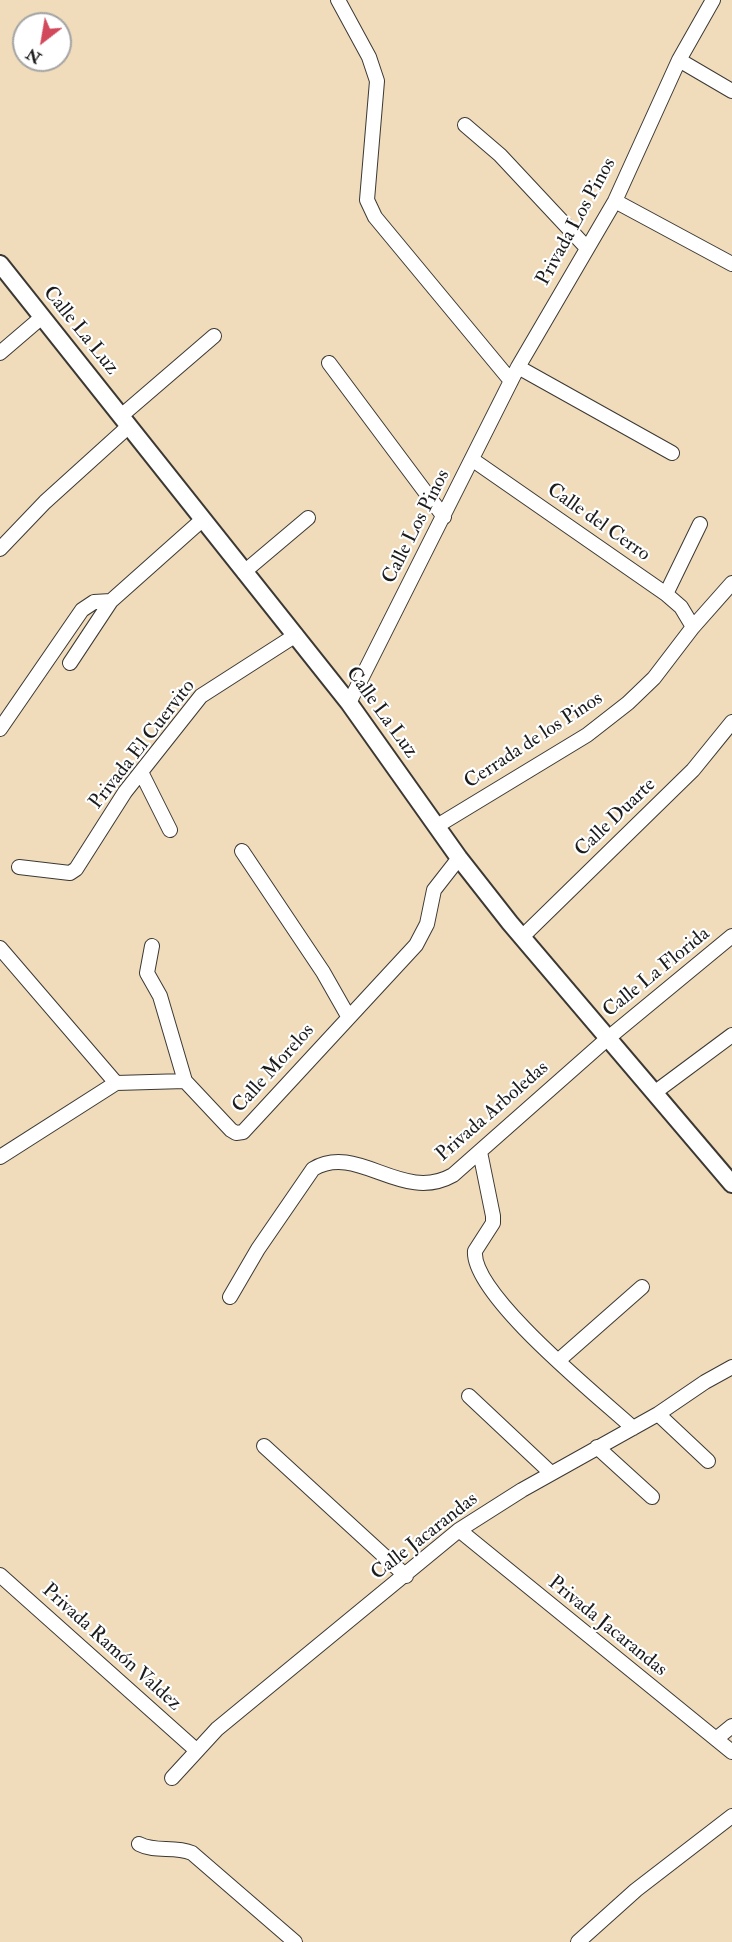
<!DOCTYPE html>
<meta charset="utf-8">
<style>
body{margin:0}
#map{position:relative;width:732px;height:1942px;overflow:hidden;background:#f0dbba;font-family:"IM FELL Double Pica",serif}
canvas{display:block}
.north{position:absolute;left:12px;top:12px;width:60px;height:60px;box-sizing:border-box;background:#fff;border:2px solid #a4a4a4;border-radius:50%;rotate:211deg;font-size:16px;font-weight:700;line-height:24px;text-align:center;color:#1c1c1c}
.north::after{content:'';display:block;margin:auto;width:21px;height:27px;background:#d1495b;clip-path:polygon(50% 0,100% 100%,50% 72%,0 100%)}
</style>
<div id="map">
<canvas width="732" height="1942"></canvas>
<div class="north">N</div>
</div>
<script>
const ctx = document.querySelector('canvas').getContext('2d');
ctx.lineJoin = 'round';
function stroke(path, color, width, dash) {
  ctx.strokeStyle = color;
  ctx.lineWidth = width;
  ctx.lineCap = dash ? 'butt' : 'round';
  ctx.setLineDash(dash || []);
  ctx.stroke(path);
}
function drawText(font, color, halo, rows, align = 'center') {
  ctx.font = font + ' "IM FELL Double Pica",serif';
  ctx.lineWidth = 4.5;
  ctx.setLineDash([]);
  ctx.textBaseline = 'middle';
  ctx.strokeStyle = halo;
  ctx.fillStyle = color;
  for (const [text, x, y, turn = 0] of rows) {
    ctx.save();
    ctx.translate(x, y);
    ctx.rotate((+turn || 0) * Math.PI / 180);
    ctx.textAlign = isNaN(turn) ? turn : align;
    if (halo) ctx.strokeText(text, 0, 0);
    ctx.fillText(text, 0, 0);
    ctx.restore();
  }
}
const minor = new Path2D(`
 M338,0L369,57L377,81L367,200L375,217L511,381
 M679,60L732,91
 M465,125L500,155L586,247
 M615,201L732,264
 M0,353L42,317
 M329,363L444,517
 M518,367L672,453
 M121,416L214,336
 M473,460L666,594L681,607L693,627
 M0,549L45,502L129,426
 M244,572L308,518
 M666,594L700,524
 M70,663L111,601
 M349,703L518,367L615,201L679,60L713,0
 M0,729L82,610L94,602L111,601L202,520
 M142,774L170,830
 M437,826L587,735L628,703L654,678L693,627L732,583
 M242,851L323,972L348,1016
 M19,867L70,873L76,869L125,792L201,696L296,635
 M522,937L693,770L732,722
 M152,946L147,973L160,996L185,1081
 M0,948L116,1083
 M116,1083L185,1081L231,1130L236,1133L243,1132L416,945L427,924L434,890L459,858
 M654,1093L732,1035
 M480,1152L493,1216V1223L475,1251C471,1294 599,1397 633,1428
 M0,1157L116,1083
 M230,1297L258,1249L313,1169C358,1142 402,1204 453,1175L607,1039L732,936
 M559,1360L642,1287
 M469,1396L551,1473
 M658,1414L708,1461
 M264,1446L406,1576
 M597,1447L652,1497
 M459,1530L732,1752
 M0,1575L196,1750
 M716,1739L732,1726
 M172,1778L217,1729L459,1530L522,1490L658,1414L705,1382L732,1367
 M139,1844C156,1853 174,1845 192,1853L295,1942
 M578,1942L636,1890L732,1816`);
const tertiary = new Path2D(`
 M0,264L349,703L459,858L510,923L732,1184`);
const streetNames = [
 ["Privada Los Pinos",577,222,-61],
 ["Calle La Luz",80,331,51],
 ["Calle del Cerro",598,523,35],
 ["Calle Los Pinos",417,527,-63],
 ["Calle La Luz",381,713,54],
 ["Cerrada de los Pinos",534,741,-33],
 ["Privada El Cuervito",143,745,-52],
 ["Calle Duarte",616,818,-44],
 ["Calle La Florida",657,973,-39],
 ["Calle Morelos",274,1069,-48],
 ["Privada Arboledas",493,1112,-41],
 ["Calle Jacarandas",425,1537,-38],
 ["Privada Jacarandas",607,1627,39],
 ["Privada Ramón Valdez",111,1648,42]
];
stroke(minor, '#3c3934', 16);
stroke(tertiary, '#3c3934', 20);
stroke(minor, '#fff', 14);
stroke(tertiary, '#fff', 16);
drawText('20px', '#1c1c1c', '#fff', streetNames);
</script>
